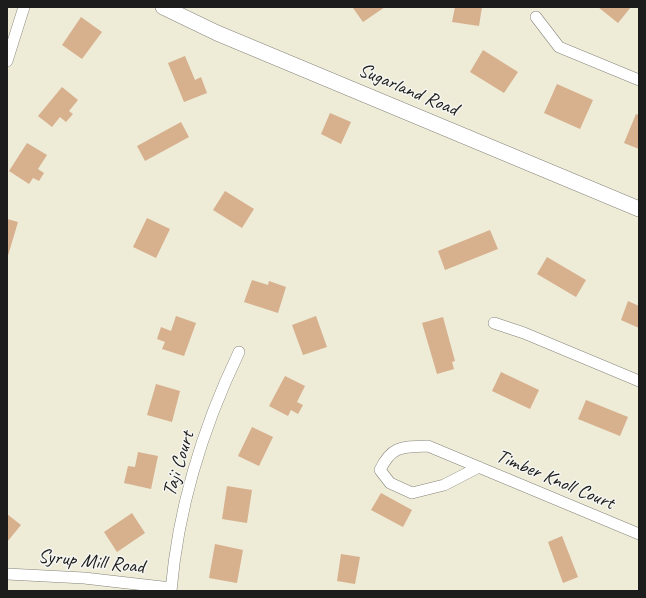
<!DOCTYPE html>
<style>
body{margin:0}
#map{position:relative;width:646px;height:598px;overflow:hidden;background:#eeebd7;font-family:Caveat,sans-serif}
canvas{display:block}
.frame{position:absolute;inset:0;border:8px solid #1c1c1c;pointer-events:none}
</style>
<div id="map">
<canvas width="646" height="598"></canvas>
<div class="frame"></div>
</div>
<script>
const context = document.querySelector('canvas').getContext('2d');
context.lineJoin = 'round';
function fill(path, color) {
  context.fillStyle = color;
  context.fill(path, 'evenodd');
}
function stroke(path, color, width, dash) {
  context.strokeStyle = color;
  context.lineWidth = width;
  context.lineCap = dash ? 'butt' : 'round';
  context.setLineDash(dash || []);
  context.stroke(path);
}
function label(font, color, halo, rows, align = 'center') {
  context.font = font + ' Caveat,sans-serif';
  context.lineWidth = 3;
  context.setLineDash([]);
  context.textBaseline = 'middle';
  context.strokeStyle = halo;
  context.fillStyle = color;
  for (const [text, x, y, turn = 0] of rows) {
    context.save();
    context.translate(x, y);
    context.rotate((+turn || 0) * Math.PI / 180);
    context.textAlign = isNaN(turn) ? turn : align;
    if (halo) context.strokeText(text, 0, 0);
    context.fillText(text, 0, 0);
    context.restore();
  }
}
const building = new Path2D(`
 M 355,7 L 385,7 L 363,22 L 353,8 Z
 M 455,7 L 482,7 L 479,26 L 452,22 Z
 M 598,7 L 631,7 L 618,23 Z
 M 81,17 L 102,32 L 82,59 L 62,45 Z
 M 483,50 L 518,72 L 504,93 L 470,72 Z
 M 185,56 L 195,80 L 201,77 L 207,93 L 184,102 L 168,63 Z
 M 557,84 L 593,100 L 580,129 L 544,113 Z
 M 62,87 L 78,100 L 69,111 L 73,114 L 66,122 L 60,117 L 52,127 L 38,116 Z
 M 330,113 L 351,122 L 341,144 L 321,134 Z
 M 636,114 L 639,115 L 639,149 L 624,143 Z
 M 181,122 L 189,137 L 145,161 L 137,146 Z
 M 27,143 L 47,155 L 38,169 L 44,173 L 39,181 L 33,178 L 29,184 L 9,171 Z
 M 225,191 L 254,209 L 242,228 L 213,210 Z
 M 147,218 L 170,229 L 156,258 L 133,247 Z
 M 7,219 L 18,222 L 7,259 Z
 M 490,230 L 498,249 L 445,270 L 438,251 Z
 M 547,257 L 586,280 L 576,297 L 537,274 Z
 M 252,280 L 268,285 L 269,281 L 286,287 L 278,313 L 244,302 Z
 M 628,301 L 639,306 L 639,328 L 621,320 Z
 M 176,316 L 196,323 L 184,356 L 162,349 L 165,342 L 157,339 L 161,327 L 171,331 Z
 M 316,316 L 327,347 L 303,355 L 292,325 Z
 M 443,317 L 455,361 L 452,362 L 454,369 L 437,374 L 422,323 Z
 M 501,372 L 539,390 L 530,409 L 492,391 Z
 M 285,376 L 305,386 L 297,402 L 303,405 L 298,414 L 291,410 L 288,416 L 269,406 Z
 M 156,384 L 180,391 L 172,422 L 147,415 Z
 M 586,400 L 628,417 L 620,436 L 578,419 Z
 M 252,427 L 273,437 L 259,466 L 238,456 Z
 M 138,452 L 158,456 L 151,489 L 124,483 L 128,466 L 135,467 Z
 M 227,486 L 252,490 L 247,523 L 222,519 Z
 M 381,493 L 412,510 L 403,527 L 371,510 Z
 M 132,513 L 145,533 L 117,552 L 104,532 Z
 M 7,514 L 21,525 L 7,542 Z
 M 562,536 L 578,577 L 563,583 L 548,542 Z
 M 215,544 L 243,550 L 237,583 L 209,578 Z
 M 341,554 L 360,557 L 355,584 L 337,581 Z`);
const street = new Path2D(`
 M 536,17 L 559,47 L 639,80
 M 7,61 L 24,7
 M 494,323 L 524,333 L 639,381
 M 479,467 L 444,485 L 412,493 L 390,483 L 380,470 C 392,445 403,447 428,446 L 639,534
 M 7,574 L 84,578 L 171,588
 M 171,591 C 178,509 203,427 239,352`);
const secondary = new Path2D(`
 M 163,7 L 217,33 L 639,209`);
const streetNames = [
 ["Sugarland Road",408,90,23],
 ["Taji Court",179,464,-73],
 ["Timber Knoll Court",555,480,23],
 ["Syrup Mill Road",91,562,6]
];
fill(building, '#d7b08d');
stroke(street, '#85847a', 12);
stroke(secondary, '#85847a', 16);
stroke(street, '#fff', 11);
stroke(secondary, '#fff', 15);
label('20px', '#1c1c1c', '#f6f6f2', streetNames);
</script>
